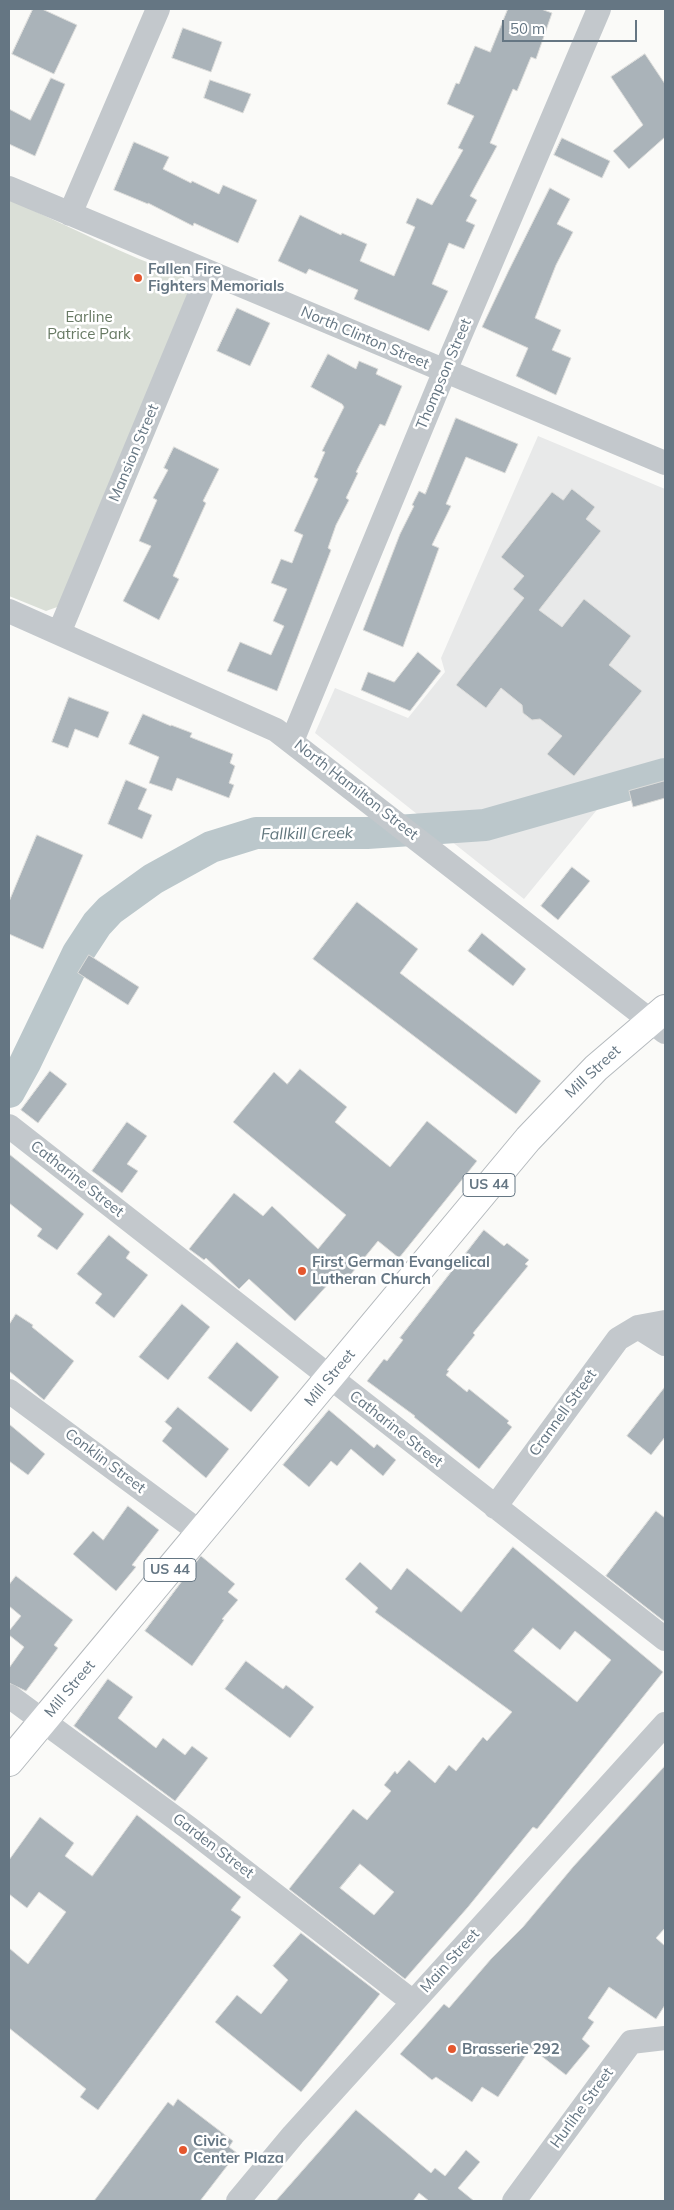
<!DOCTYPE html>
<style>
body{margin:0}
#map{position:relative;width:674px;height:2210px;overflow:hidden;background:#fafaf8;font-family:Mulish,sans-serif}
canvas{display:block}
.frame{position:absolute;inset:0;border:10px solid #657683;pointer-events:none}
.scale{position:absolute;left:502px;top:20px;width:135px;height:22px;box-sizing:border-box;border:2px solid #657683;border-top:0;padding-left:6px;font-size:15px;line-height:18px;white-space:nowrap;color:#657683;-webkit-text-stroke:4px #fff;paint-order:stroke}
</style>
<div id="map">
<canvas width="674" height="2210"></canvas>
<div class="frame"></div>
<div class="scale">50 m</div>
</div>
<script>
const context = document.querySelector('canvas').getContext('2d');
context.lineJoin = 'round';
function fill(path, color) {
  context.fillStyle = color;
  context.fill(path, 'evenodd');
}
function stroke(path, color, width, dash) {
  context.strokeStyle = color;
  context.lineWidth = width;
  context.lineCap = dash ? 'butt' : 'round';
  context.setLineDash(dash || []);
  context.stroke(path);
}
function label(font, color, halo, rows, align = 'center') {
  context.font = font + ' Mulish,sans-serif';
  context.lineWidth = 5;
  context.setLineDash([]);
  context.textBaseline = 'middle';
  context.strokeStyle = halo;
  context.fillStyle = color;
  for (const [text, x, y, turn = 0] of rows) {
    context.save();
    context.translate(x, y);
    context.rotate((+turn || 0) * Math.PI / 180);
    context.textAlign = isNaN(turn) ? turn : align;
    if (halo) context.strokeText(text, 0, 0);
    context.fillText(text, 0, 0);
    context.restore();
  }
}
const built = new Path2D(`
 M 538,436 L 665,489 L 665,767 L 610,784 L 605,800 L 524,899 L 315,733 L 335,688 L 408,718 L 445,672 L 441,658 Z`);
const green = new Path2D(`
 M 9,200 C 67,224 123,256 183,275 L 189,294 L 60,606 L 46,611 L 9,596 Z`);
const river = new Path2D(`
 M 9,1092 L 25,1063 L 78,953 L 97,924 L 110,910 L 153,879 L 211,847 L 256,833 L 367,833 L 485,825 L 665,774`);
const building = new Path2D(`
 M 33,9 L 42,9 L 77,25 L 54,74 L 12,54 Z
 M 508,9 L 541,9 L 552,13 L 536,59 L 531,57 L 517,91 L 513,89 L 490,143 L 497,146 L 470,196 L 477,200 L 466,221 L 475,225 L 464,249 L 449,243 L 432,284 L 448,291 L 429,331 L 354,299 L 358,290 L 309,269 L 306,274 L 278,261 L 300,215 L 341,235 L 342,233 L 367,244 L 360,261 L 394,276 L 415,227 L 406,223 L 417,198 L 432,205 L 463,150 L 458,148 L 474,116 L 447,104 L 456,83 L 459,84 L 475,46 L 490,52 Z
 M 183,28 L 222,42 L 211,72 L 172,58 Z
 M 645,54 L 665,84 L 665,137 L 629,169 L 613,151 L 643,125 L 611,77 Z
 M 51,78 L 65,84 L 35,156 L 9,144 L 9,109 L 30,120 Z
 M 210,80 L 251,94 L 243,113 L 204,98 Z
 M 562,138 L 610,161 L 602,178 L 554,155 Z
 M 134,142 L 169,157 L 163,169 L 191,183 L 192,181 L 219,194 L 223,185 L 257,200 L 238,243 L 194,223 L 193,226 L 148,203 L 148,204 L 114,190 Z
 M 550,188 L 570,199 L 557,224 L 573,232 L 556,265 L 535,318 L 561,330 L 552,350 L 571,358 L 556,395 L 516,376 L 528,348 L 482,327 L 508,272 Z
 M 237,308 L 270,323 L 250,366 L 217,351 Z
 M 328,354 L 356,369 L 359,361 L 378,369 L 376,374 L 402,386 L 385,426 L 380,424 L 356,472 L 358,473 L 346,498 L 349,500 L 336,525 L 328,548 L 331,550 L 277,691 L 227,671 L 240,642 L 271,655 L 284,626 L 273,621 L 287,589 L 271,583 L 281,559 L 292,563 L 303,535 L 294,531 L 318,479 L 314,477 L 325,452 L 322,451 L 344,407 L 342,404 L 311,387 Z
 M 456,418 L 518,444 L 505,473 L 466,457 L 446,504 L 451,506 L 432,545 L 439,548 L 403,647 L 363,630 L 400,534 L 414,506 L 412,505 L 419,491 L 425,494 Z
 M 174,447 L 219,469 L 203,501 L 206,503 L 173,576 L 179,579 L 159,620 L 123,601 L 151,546 L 139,541 L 157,500 L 153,498 L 168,470 L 164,468 Z
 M 572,489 L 595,507 L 586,519 L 601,531 L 539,610 L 562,627 L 584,599 L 631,636 L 609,665 L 642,691 L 574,776 L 547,754 L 562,736 L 540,719 L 532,720 L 523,713 L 522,705 L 501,688 L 486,708 L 456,685 L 524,598 L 513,589 L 524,576 L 501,557 L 552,492 L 563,500 Z
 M 418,652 L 441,671 L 410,711 L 361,690 L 368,672 L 394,682 Z
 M 69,697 L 109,712 L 98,738 L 75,729 L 68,748 L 52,742 Z
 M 143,714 L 171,726 L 171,725 L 192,733 L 190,737 L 233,754 L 230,763 L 235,766 L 229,783 L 234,785 L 229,798 L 177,778 L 172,791 L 149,783 L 159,757 L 129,744 Z
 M 126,780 L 147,789 L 138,809 L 152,815 L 142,839 L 108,824 Z
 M 665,781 L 665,798 L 633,807 L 629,791 Z
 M 37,835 L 83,855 L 43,949 L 9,934 L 9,902 Z
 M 572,867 L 590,881 L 558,920 L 541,906 Z
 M 357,902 L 418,949 L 400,973 L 541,1081 L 516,1114 L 313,959 Z
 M 482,933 L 526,969 L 513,986 L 468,951 Z
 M 89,955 L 139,987 L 128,1005 L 78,973 Z
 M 300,1069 L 347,1107 L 335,1122 L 390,1167 L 427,1121 L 477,1161 L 399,1258 L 378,1241 L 347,1279 L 339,1272 L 295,1321 L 249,1279 L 239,1289 L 206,1258 L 204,1260 L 189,1249 L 234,1193 L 263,1216 L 272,1206 L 318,1249 L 346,1215 L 233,1122 L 274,1072 L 287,1084 Z
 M 50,1071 L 67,1084 L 38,1123 L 21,1110 Z
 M 127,1122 L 147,1136 L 127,1164 L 138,1171 L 122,1193 L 92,1171 Z
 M 9,1154 L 84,1214 L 57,1250 L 37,1236 L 42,1229 L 9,1203 Z
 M 484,1230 L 504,1246 L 507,1243 L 529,1260 L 525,1264 L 528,1266 L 473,1333 L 475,1335 L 447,1370 L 449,1371 L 446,1375 L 467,1392 L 469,1389 L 509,1421 L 507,1423 L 512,1427 L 479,1469 L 414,1417 L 415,1416 L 367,1381 L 384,1359 L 387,1361 L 403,1340 L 400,1338 Z
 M 109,1235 L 130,1252 L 126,1258 L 148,1275 L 114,1318 L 95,1303 L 102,1294 L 77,1274 Z
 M 182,1304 L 210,1327 L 168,1380 L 139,1357 Z
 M 16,1314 L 33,1325 L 32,1327 L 74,1361 L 44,1400 L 9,1371 L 9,1325 Z
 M 237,1342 L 279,1377 L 251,1412 L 208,1378 Z
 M 665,1387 L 665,1437 L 651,1455 L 627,1436 Z
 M 178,1407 L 229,1449 L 206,1478 L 162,1441 L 172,1428 L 165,1422 Z
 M 329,1410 L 374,1448 L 377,1444 L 396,1460 L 383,1476 L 351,1449 L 337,1466 L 331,1461 L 309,1487 L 283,1465 Z
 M 9,1424 L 45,1454 L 28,1475 L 9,1461 Z
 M 128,1506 L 159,1530 L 132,1565 L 136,1567 L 116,1591 L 73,1554 L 93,1531 L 103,1540 Z
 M 656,1511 L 665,1518 L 665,1622 L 606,1576 Z
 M 513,1547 L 663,1672 L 537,1829 L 533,1827 L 468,1907 L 405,1979 L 289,1889 L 353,1809 L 367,1820 L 391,1791 L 384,1785 L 395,1771 L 397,1774 L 409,1760 L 435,1783 L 449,1765 L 456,1771 L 483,1737 L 487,1741 L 512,1712 L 375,1612 L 378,1608 L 345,1579 L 360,1562 L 391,1590 L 407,1568 L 461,1612 ZM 533,1628 L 560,1650 L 575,1631 L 611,1660 L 577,1702 L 514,1651 ZM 360,1864 L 394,1892 L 374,1915 L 340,1888 Z
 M 201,1556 L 235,1584 L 228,1592 L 238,1600 L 222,1619 L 224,1620 L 192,1666 L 145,1631 Z
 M 16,1576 L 73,1620 L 54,1645 L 58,1648 L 26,1691 L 9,1683 L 9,1668 L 24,1647 L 9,1635 L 9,1631 L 21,1616 L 9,1606 L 9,1585 Z
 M 246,1661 L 283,1689 L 286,1685 L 314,1707 L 290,1738 L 225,1689 Z
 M 108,1679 L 133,1697 L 118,1718 L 156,1748 L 163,1738 L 185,1755 L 192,1746 L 208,1758 L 175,1801 L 74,1726 Z
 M 665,1766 L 665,1928 L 656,1938 L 665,1946 L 665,2005 L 656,2019 L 609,1987 L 588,2018 L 594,2022 L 582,2039 L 590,2046 L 566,2075 L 531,2048 L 498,2097 L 482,2087 L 472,2102 L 436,2077 L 432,2080 L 400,2054 L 444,2004 L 449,2008 L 491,1959 L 523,1927 L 573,1867 Z
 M 137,1815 L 241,1897 L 231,1910 L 241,1917 L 98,2110 L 80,2097 L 86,2089 L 9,2028 L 9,1948 L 28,1964 L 66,1912 L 39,1892 L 27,1908 L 9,1894 L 9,1860 L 40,1817 L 74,1843 L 65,1856 L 92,1876 Z
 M 301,1933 L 380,1994 L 301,2092 L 215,2022 L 237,1995 L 261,2014 L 288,1980 L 273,1966 Z
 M 178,2099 L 233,2141 L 229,2147 L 237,2153 L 200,2201 L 94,2201 L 168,2102 L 173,2106 Z
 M 356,2110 L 431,2173 L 435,2168 L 445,2176 L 466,2150 L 480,2162 L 458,2188 L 474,2201 L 429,2201 L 419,2193 L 413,2201 L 276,2201 Z`);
const minor = new Path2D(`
 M 9,188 L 665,463
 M 70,214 L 158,9
 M 9,611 L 276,730 L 665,1032
 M 59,633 L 209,272
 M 292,741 L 439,385 L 599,9
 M 9,1126 L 665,1639
 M 638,1327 L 665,1344
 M 9,1391 L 201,1533
 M 495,1507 L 618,1339 L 638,1327 L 665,1322
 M 9,1696 L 190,1829 L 413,2002
 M 238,2201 L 293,2135 L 665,1724
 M 514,2201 L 631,2042 L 665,2038`);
const highway = new Path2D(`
 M 9,1762 L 528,1139 L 596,1068 L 665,1009`);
const markers = [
 [138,278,5,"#e4572e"],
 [302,1271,5,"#e4572e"],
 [452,2049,5,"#e4572e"],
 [183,2150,5,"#e4572e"]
];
const shields = [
 [489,1185,52],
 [170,1570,52]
];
const shieldNames = [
 ["US 44",489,1185],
 ["US 44",170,1570]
];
const poiNames = [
 ["Fallen Fire",148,269],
 ["Fighters Memorials",148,286],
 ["First German Evangelical",312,1262],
 ["Lutheran Church",312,1279],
 ["Brasserie 292",462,2049],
 ["Civic",193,2141],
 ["Center Plaza",193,2158]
];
const parkNames = [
 ["Earline",89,317],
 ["Patrice Park",89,334]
];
const streetNames = [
 ["North Clinton Street",365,338,23],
 ["Thompson Street",444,374,-67],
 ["Mansion Street",134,453,-67],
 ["North Hamilton Street",356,790,38],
 ["Mill Street",593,1072,-43],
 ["Catharine Street",77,1179,38],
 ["Mill Street",330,1378,-50],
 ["Crannell Street",563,1413,-54],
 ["Catharine Street",396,1429,38],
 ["Conklin Street",105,1461,37],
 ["Mill Street",70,1689,-50],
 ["Garden Street",213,1846,37],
 ["Main Street",450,1961,-48],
 ["Hurlihe Street",582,2108,-54]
];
const waterNames = [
 ["Fallkill Creek",307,834,-1]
];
fill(built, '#e8e9e9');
fill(green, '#dadfd7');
stroke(river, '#bbc7cb', 32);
fill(building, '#aab3b9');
stroke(building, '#dcdcda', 1);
stroke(highway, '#b4b9bd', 30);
stroke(minor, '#c3c8cc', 24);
stroke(highway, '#fff', 28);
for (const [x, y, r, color] of markers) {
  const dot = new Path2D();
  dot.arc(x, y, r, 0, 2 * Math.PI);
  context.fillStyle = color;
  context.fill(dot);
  stroke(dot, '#fff', 2);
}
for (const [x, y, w] of shields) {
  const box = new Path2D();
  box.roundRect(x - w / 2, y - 11.5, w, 23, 4);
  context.fillStyle = '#fff';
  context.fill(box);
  stroke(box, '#657683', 1);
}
label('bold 14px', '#657683', null, shieldNames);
label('bold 15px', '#657683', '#fff', poiNames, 'left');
label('15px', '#687a64', '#fff', parkNames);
label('15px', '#657683', '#fff', streetNames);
label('italic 16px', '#60757c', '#fff', waterNames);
</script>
